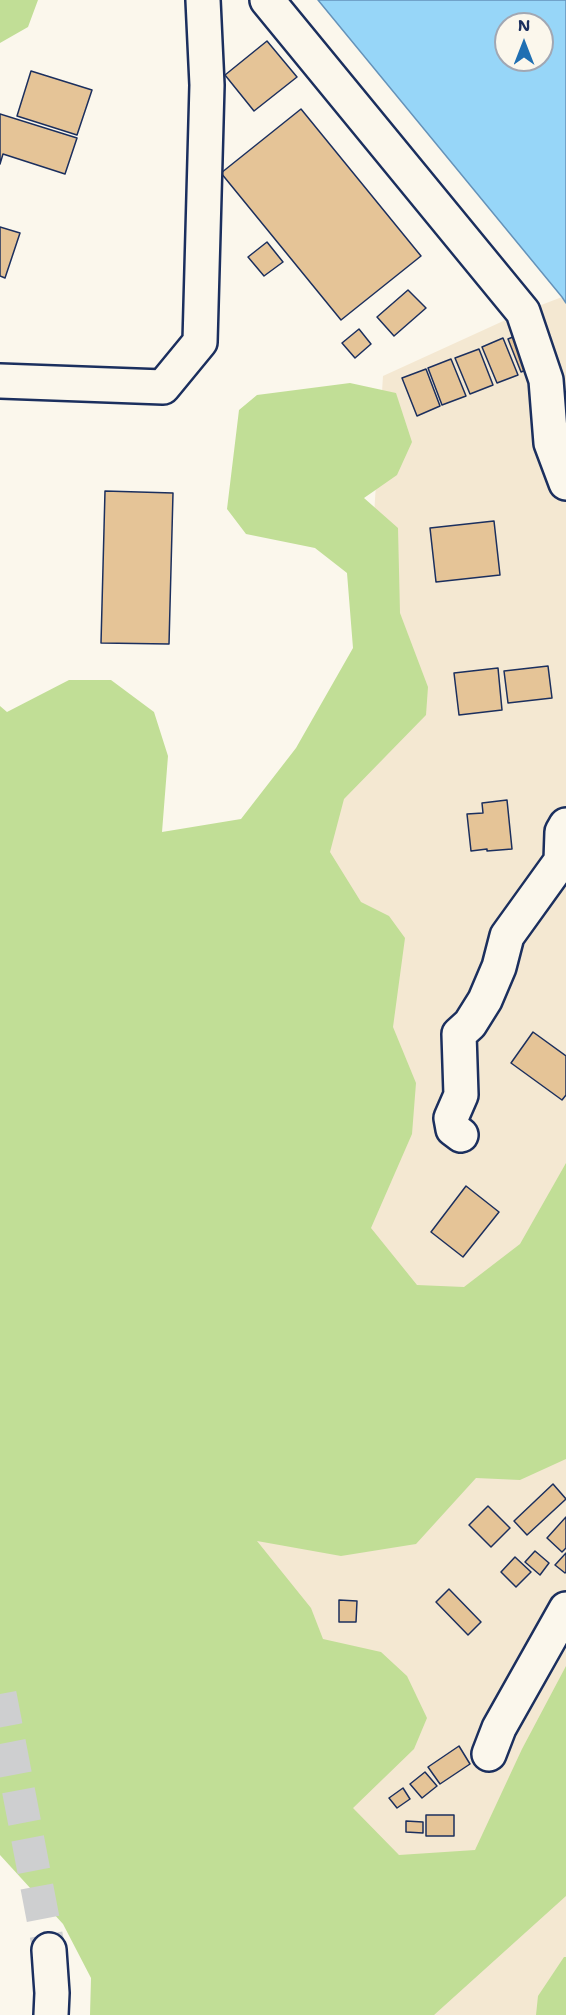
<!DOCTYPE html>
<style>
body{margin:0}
#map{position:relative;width:566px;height:2015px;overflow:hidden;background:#fbf7ec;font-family:"Shantell Sans",sans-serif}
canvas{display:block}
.north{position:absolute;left:494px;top:12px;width:60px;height:60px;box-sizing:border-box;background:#fbf7ec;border:2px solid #a1a7b3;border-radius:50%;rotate:0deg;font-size:16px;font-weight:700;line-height:24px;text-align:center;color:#1b2f5e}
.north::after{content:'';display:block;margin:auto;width:21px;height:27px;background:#1f6fb2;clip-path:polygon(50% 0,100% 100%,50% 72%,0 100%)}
</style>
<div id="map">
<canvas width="566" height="2015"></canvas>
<div class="north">N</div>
</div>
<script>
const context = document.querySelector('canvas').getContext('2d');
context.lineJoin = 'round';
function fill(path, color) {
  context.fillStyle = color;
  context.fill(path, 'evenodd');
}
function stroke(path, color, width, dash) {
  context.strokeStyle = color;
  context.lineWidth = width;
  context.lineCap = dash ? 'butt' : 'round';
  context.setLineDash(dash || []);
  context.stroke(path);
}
const built = new Path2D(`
 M 562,297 L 566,303 L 566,2015 L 111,2015 L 0,1155 L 363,684 L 383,376 L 523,312 Z`);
const green = new Path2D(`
 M 0,0 L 38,0 L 28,27 L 0,43 Z
 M 350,383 L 396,393 L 412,442 L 397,475 L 364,498 L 398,528 L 400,613 L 428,687 L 426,715 L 344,799 L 330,852 L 361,902 L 389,916 L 405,938 L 393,1027 L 416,1083 L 412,1134 L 371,1228 L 417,1285 L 464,1287 L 520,1244 L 566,1163 L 566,1459 L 520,1480 L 476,1478 L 416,1544 L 341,1556 L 257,1541 L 311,1608 L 323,1639 L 381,1652 L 407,1676 L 427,1718 L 414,1749 L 353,1808 L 399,1855 L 475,1850 L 522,1749 L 566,1666 L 566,1896 L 434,2015 L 90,2015 L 91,1978 L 63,1924 L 0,1855 L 0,706 L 7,712 L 69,680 L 111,680 L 154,712 L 168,756 L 162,832 L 241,819 L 296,748 L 353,648 L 347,573 L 315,548 L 246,534 L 227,509 L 239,410 L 257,395 Z
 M 564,1957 L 566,1957 L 566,2015 L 536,2015 L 538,1996 Z`);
const water = new Path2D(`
 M 318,0 L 566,0 L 566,303 L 562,297 ZM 506,24 L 542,24 L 542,60 L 506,60 Z`);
const building = new Path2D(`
 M 267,41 L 297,77 L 254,111 L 225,75 Z
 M 31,71 L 92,90 L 77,135 L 17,116 Z
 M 301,109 L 421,256 L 341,320 L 221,173 Z
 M 0,114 L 77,138 L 65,174 L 3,154 L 0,164 Z
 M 0,227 L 20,233 L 5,278 L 0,276 Z
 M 267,242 L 283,262 L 264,276 L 248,257 Z
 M 408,290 L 426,308 L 394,336 L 377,317 Z
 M 359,329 L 371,344 L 355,358 L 342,343 Z
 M 520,334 L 533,367 L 521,372 L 508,339 Z
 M 503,338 L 518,375 L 497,383 L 482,347 Z
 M 479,349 L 493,385 L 470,394 L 455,358 Z
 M 451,359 L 466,396 L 442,405 L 428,368 Z
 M 426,369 L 440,406 L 417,416 L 402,378 Z
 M 105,491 L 173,493 L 169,644 L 101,643 Z
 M 494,521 L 500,575 L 436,582 L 430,528 Z
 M 548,666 L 552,698 L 508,703 L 504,671 Z
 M 498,668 L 502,710 L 459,715 L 454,673 Z
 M 507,800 L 512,849 L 487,851 L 487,849 L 471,851 L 467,814 L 483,813 L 482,803 Z
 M 533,1032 L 566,1056 L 566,1095 L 562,1100 L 511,1063 Z
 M 466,1186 L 499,1212 L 463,1257 L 431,1232 Z
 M 553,1484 L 566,1499 L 527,1535 L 514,1521 Z
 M 488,1506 L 510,1528 L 491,1547 L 469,1525 Z
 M 566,1517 L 566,1548 L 562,1552 L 547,1538 Z
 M 535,1551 L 549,1563 L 540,1575 L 525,1562 Z
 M 566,1553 L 566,1572 L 565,1573 L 555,1565 Z
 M 515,1557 L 531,1572 L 516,1587 L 501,1572 Z
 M 449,1589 L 481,1622 L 468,1635 L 436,1602 Z
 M 339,1600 L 357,1601 L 356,1622 L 339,1622 Z
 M 459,1746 L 470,1764 L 440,1784 L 428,1767 Z
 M 425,1772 L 437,1786 L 422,1798 L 410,1784 Z
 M 403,1788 L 410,1799 L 397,1808 L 389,1798 Z
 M 426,1815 L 454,1815 L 454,1836 L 426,1836 Z
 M 406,1821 L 423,1822 L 423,1833 L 406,1832 Z`);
const highwayTunnel = new Path2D(`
 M 0,1694 L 49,1950`);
const minor = new Path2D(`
 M 267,0 L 523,312 L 546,380 L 551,443 L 566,483
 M 0,381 L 163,387 L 200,342 L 207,85 L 203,0
 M 461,1135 L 453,1129 L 451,1118 L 461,1095 L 459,1034 L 470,1024 L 485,1000 L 499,967 L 507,936 L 561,861 L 562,832 L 566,825
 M 489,1754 L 499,1728 L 566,1609`);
const highway = new Path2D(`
 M 49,1950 L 52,1993 L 51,2015`);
fill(built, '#f4e8d2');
fill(green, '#c1de96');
fill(water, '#97d6f8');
stroke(water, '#6593ba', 1.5);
fill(building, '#e5c497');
stroke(building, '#1b2f5e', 1.5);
stroke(highwayTunnel, '#cecfd0', 33, [33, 16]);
stroke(minor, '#1b2f5e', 38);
stroke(highway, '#1b2f5e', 38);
stroke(minor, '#fbf7ec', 33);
stroke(highway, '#fbf7ec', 33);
</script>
